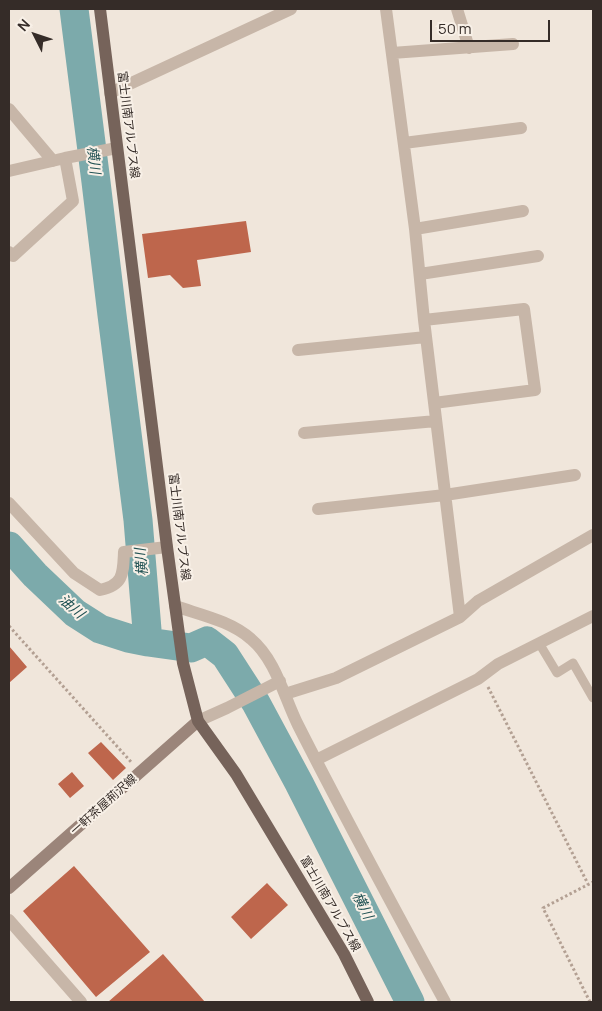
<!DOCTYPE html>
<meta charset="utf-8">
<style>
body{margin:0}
#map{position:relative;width:602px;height:1011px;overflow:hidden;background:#f0e6db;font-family:Manrope,sans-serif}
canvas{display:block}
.frame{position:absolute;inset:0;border:10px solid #352c28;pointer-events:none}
.north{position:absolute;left:10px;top:10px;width:50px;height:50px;-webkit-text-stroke:4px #f8f0e7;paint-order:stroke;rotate:311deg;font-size:14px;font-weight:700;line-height:20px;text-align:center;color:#352c28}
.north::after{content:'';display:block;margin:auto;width:18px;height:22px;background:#352c28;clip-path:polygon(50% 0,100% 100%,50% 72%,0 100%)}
.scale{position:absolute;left:430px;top:20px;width:120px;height:22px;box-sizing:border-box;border:2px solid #352c28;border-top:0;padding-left:6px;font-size:15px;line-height:18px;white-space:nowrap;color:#352c28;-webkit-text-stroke:4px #f8f0e7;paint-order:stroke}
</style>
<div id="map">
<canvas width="602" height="1011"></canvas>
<div class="frame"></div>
<div class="north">N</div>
<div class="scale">50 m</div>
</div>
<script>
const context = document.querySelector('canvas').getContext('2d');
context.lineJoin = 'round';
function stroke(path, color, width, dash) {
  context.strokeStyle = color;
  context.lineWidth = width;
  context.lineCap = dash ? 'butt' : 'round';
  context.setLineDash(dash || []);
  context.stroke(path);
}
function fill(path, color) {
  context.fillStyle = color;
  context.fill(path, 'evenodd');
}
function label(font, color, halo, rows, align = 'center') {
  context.font = font + ' Manrope,"Noto Sans JP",sans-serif';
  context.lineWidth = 4;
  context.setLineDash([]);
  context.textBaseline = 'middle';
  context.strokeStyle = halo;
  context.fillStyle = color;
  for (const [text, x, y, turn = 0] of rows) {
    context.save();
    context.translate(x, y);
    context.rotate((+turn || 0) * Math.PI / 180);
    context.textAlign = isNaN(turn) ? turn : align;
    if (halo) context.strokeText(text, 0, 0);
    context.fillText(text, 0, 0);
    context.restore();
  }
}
const river = new Path2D(`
 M 74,9 L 96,182 L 112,315 L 138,520 L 148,642
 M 9,546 L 35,575 L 75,613 L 100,629 L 128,638 L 148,642 L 191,648 L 207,641 L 225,655 L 256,703 L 299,783 L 410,1002`);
const building = new Path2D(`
 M 246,221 L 251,252 L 197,260 L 201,286 L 183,288 L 170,275 L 148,278 L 142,234 Z
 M 9,646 L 27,667 L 9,683 Z
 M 101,742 L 126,768 L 113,780 L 88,753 Z
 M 72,772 L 84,786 L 70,798 L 58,784 Z
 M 74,866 L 150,952 L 96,997 L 23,911 Z
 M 267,883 L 288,905 L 251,939 L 231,917 Z
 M 163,954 L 205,1002 L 108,1002 Z`);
const path = new Path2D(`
 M 9,626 L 132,763
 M 488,687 L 588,884
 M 590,1002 L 543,908 L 593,882`);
const service = new Path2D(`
 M 539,643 L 557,673 L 573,663 L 593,698`);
const minor = new Path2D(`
 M 386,9 L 415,229 L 424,320 L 460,617
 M 457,9 L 469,48
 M 392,53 L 513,44
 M 110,93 L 291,9
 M 9,109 L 53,161
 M 404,143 L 521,128
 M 9,171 L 65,158 L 117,148
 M 415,229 L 523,211
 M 9,252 L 13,256 L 73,201 L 65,158
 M 420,274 L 538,256
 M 424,320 L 524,309 L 535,390 L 434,403
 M 298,350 L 426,337
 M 304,433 L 436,421
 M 9,503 L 74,573 L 100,590 C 124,585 123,573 124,552 L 167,547
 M 318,509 L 445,495 L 575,475
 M 175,606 C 201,615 231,621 251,639 C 276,660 284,697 298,725 C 345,818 395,910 445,1002
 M 285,694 L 336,678 L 460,617 L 478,601 L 593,535
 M 198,721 L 227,708 L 280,681
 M 316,760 L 478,679 L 498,664 L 593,616
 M 9,920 L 81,1002`);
const secondary = new Path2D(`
 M 9,888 L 198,721`);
const primary = new Path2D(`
 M 100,9 L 167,547 L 183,663 L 198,721 L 236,774 L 344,954 L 368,1002`);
const streetNames = [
 ["富士川南アルプス線",128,125,83],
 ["富士川南アルプス線",179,527,83],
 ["一軒茶屋荊沢線",104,805,-42],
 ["富士川南アルプス線",330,904,60]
];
const waterNames = [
 ["横川",93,160,83],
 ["横川",142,562,-95],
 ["油川",71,607,41],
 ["横川",362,906,63]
];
stroke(river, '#7caaab', 29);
fill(building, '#be664c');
stroke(path, '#b3a093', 3, [2.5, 2.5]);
stroke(service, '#c7b6a8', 9);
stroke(minor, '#c7b6a8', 12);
stroke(secondary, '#9b857a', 12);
stroke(primary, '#76635a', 12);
label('12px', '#352c28', '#f8f0e7', streetNames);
label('italic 14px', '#205153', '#f8f0e7', waterNames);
</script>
